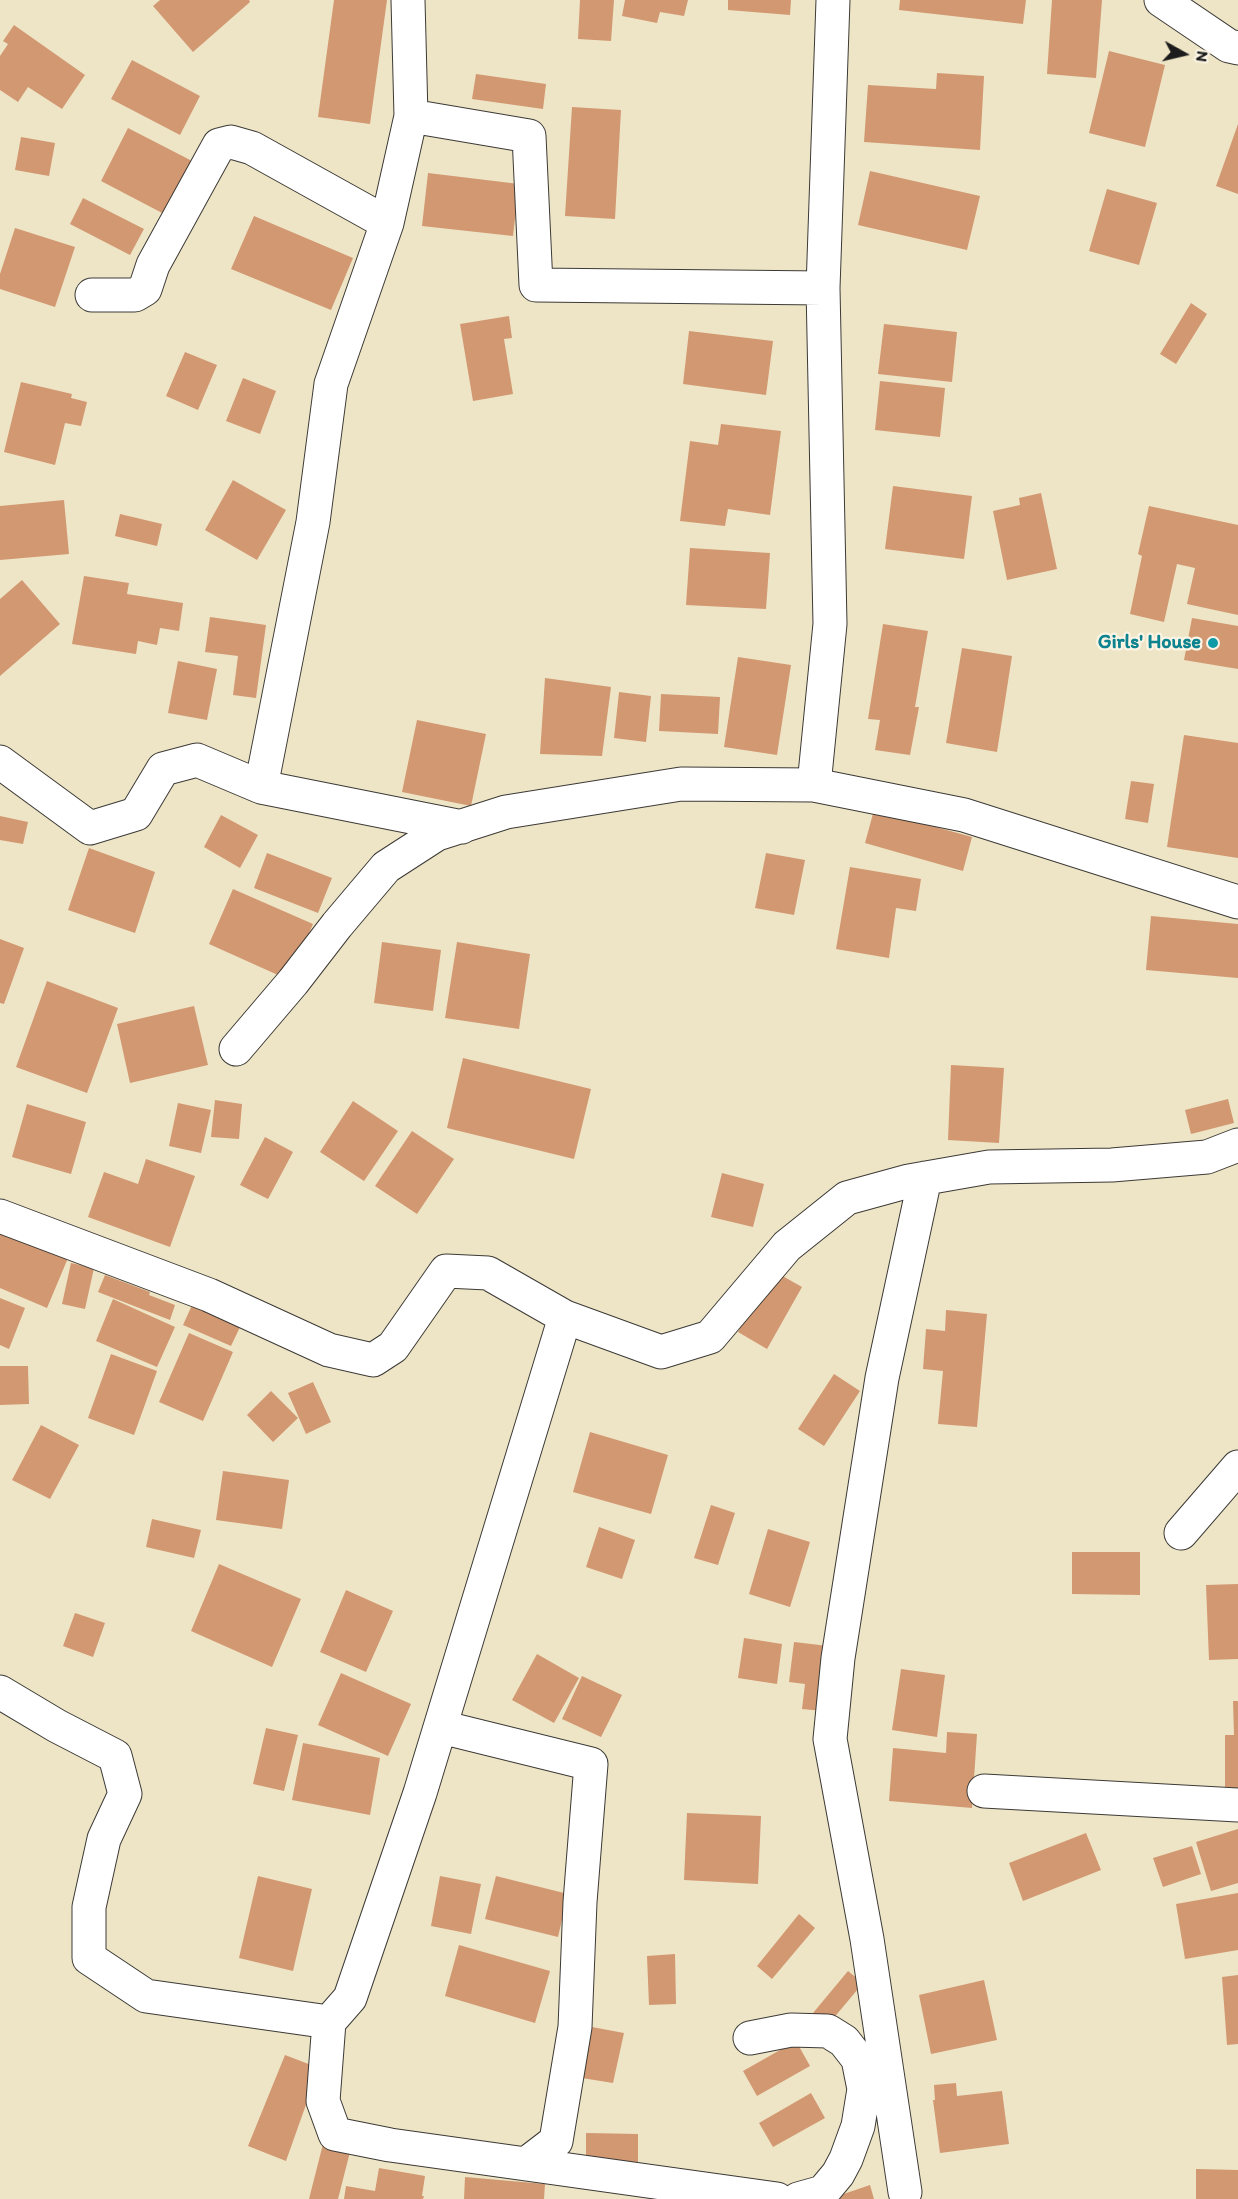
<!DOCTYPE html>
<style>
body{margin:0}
#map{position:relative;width:1238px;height:2199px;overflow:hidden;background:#eee5c6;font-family:Itim,sans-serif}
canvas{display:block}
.north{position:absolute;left:1154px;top:24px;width:60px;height:60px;-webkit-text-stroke:4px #fcf5e5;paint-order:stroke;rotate:98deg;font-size:16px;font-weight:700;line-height:24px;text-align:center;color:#1c1c1c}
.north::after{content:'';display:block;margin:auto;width:21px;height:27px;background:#1c1c1c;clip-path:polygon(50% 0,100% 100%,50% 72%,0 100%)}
</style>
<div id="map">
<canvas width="1238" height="2199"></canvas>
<div class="north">N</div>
</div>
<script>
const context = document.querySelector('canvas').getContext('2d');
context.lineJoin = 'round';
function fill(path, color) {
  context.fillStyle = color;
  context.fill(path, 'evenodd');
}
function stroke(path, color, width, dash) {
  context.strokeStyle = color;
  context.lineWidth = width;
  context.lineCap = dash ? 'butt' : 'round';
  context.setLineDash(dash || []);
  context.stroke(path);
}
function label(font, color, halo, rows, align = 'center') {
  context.font = font + ' Itim,sans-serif';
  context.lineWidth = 4.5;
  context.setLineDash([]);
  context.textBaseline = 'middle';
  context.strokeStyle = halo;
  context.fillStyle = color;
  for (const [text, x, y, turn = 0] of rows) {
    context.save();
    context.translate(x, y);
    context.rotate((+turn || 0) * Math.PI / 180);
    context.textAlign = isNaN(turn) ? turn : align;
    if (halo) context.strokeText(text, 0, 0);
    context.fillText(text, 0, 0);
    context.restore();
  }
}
const building = new Path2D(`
 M 160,0 L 249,0 L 250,2 L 193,52 L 153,6 Z
 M 334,0 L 387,0 L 370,124 L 318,117 Z
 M 580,0 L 614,0 L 611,41 L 578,39 Z
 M 625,0 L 688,0 L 684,16 L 660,12 L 657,23 L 622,16 Z
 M 728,0 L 791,0 L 790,15 L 728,10 Z
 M 900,0 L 1026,0 L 1023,24 L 899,10 Z
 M 1052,0 L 1102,0 L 1096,78 L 1047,74 Z
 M 14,25 L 85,75 L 62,109 L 28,87 L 18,102 L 0,90 L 0,56 L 8,44 L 3,41 Z
 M 1109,51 L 1165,65 L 1145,147 L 1089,133 Z
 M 132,60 L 200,96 L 180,135 L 111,99 Z
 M 937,73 L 984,76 L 980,150 L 864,142 L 868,85 L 936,89 Z
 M 476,74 L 546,84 L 543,109 L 472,99 Z
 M 572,107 L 621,110 L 615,219 L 565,216 Z
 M 1238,124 L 1238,194 L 1216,186 Z
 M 128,128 L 194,162 L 166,215 L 101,181 Z
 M 21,137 L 55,143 L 49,176 L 15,170 Z
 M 870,171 L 980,196 L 967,250 L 858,225 Z
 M 428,173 L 519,184 L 513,236 L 422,226 Z
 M 1107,189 L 1157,203 L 1139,265 L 1089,251 Z
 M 83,198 L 144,229 L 130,255 L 70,224 Z
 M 254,216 L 353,258 L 331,310 L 231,269 Z
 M 15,228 L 75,247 L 55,307 L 0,289 L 0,274 Z
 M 1191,303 L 1207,314 L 1176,364 L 1160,354 Z
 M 509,316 L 512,338 L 504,339 L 513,394 L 473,401 L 460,324 Z
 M 884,324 L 957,332 L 952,382 L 878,374 Z
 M 689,331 L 773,341 L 766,395 L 683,384 Z
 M 185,352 L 217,365 L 198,410 L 166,396 Z
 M 243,378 L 276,391 L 260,434 L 226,421 Z
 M 880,381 L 945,388 L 940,437 L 875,430 Z
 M 21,382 L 72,394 L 71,398 L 87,402 L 81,426 L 65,423 L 55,465 L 4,452 Z
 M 721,424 L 781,431 L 770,515 L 728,509 L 725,526 L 680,521 L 690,441 L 718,445 Z
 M 233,480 L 286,510 L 257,560 L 205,530 Z
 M 893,486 L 972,496 L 964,559 L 885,549 Z
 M 1041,493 L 1057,569 L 1007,580 L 993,511 L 1020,505 L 1019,498 Z
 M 64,500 L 69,554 L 0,560 L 0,506 Z
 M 1149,506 L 1238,525 L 1238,615 L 1187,604 L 1195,568 L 1177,564 L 1164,622 L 1130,614 L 1142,556 L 1138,554 Z
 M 120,514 L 162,524 L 157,546 L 115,536 Z
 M 690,548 L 770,553 L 766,609 L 686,605 Z
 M 84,576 L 129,583 L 127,594 L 183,603 L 179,631 L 160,628 L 157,645 L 138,641 L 136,654 L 72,644 Z
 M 22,580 L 60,624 L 0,676 L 0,599 Z
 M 210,617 L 266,625 L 256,698 L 233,695 L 238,656 L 205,652 Z
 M 1192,618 L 1238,626 L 1238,669 L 1184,660 Z
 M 883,624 L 928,631 L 915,707 L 919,707 L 910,755 L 875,750 L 880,720 L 868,719 Z
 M 962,648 L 1012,656 L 997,752 L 946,743 Z
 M 738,657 L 791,665 L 777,755 L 724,747 Z
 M 178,661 L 217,669 L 207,720 L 168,713 Z
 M 545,678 L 611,687 L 602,756 L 540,754 Z
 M 619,692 L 651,696 L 646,742 L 614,738 Z
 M 661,694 L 720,697 L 718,734 L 659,731 Z
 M 417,720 L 486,734 L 471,806 L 402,792 Z
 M 1184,735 L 1238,743 L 1238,858 L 1167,847 Z
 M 1131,781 L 1154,784 L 1148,823 L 1125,819 Z
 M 874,810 L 972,837 L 963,871 L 865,843 Z
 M 221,815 L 258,835 L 240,868 L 204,847 Z
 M 0,816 L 28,822 L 23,844 L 0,840 Z
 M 89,848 L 155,872 L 135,933 L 68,910 Z
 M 267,853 L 332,878 L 318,913 L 254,888 Z
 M 766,853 L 805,860 L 794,915 L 755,908 Z
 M 850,867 L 921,879 L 916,911 L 896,908 L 889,958 L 836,949 Z
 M 233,889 L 313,924 L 289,980 L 209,944 Z
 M 1151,916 L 1238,924 L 1238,978 L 1146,970 Z
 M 0,939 L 24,948 L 4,1004 L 0,1003 Z
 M 382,942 L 441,950 L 433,1011 L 374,1003 Z
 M 457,942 L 530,954 L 519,1029 L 445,1018 Z
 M 47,981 L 118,1008 L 87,1093 L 16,1067 Z
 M 194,1006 L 208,1065 L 130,1083 L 117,1024 Z
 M 463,1058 L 591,1089 L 574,1159 L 447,1128 Z
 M 951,1065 L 1004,1068 L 999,1143 L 948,1140 Z
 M 1228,1099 L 1234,1123 L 1191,1134 L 1185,1110 Z
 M 215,1100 L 242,1104 L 239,1139 L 211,1137 Z
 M 353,1101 L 398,1131 L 364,1181 L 320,1152 Z
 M 178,1103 L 211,1110 L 201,1153 L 169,1146 Z
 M 27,1104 L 86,1122 L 71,1174 L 12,1157 Z
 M 412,1131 L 454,1159 L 417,1214 L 375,1186 Z
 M 265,1137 L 293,1152 L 268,1199 L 240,1185 Z
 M 146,1159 L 195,1176 L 170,1247 L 88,1217 L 104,1172 L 138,1184 Z
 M 722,1173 L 764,1184 L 753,1227 L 711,1217 Z
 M 0,1228 L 68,1258 L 47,1308 L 0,1288 Z
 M 71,1263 L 94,1268 L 85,1309 L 62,1304 Z
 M 772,1270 L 802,1287 L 767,1349 L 738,1332 Z
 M 105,1275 L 150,1292 L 149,1295 L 175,1305 L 170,1320 L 98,1292 Z
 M 0,1298 L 25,1308 L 9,1349 L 0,1345 Z
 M 113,1299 L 175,1327 L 157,1367 L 96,1341 Z
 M 193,1303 L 241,1325 L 231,1346 L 183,1325 Z
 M 946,1310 L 987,1314 L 977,1427 L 938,1424 L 943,1371 L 923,1369 L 926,1329 L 945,1331 Z
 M 189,1333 L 233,1352 L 203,1421 L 159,1402 Z
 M 111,1354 L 157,1371 L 134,1435 L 88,1418 Z
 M 0,1366 L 28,1366 L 29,1404 L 0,1405 Z
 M 834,1374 L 860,1391 L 824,1446 L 798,1429 Z
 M 313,1382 L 331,1422 L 306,1434 L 288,1393 Z
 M 271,1391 L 298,1418 L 273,1442 L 247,1415 Z
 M 41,1425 L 79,1445 L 50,1499 L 12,1480 Z
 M 590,1432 L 668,1455 L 651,1514 L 573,1492 Z
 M 223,1471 L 289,1480 L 282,1529 L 216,1520 Z
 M 711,1505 L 735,1513 L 718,1565 L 694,1558 Z
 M 152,1519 L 201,1530 L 194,1558 L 146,1547 Z
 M 599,1527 L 635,1540 L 622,1579 L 586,1567 Z
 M 768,1529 L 810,1542 L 790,1607 L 749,1594 Z
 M 1072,1552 L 1140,1552 L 1140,1595 L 1072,1594 Z
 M 219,1564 L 301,1599 L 272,1667 L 191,1631 Z
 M 1238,1584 L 1238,1659 L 1209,1660 L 1206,1585 Z
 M 346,1590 L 393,1611 L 366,1672 L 320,1652 Z
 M 75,1613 L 105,1623 L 93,1657 L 63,1646 Z
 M 744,1638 L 782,1644 L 777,1684 L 738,1678 Z
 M 794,1642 L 828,1646 L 823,1711 L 802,1709 L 805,1684 L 789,1682 Z
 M 537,1654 L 579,1678 L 554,1723 L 512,1700 Z
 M 901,1669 L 945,1675 L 937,1737 L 892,1730 Z
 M 341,1673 L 411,1704 L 388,1756 L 318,1725 Z
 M 582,1676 L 622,1695 L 601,1737 L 562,1719 Z
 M 1233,1701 L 1238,1701 L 1238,1796 L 1225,1796 L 1225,1735 L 1234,1735 Z
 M 266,1728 L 298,1735 L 284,1791 L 253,1784 Z
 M 947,1732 L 977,1734 L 972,1808 L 889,1801 L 893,1748 L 946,1753 Z
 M 303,1743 L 380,1758 L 370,1815 L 292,1800 Z
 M 687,1813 L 761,1816 L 758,1884 L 684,1880 Z
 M 1238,1829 L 1238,1883 L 1211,1891 L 1196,1842 Z
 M 1086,1833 L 1101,1870 L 1023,1901 L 1009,1863 Z
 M 1192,1846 L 1201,1874 L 1163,1887 L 1153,1858 Z
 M 258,1876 L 312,1889 L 293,1971 L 239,1958 Z
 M 440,1876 L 481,1884 L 471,1934 L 431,1926 Z
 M 496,1876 L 568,1894 L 558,1937 L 485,1919 Z
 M 1238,1893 L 1238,1950 L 1185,1959 L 1176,1904 Z
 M 799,1914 L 815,1928 L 772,1979 L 757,1966 Z
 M 459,1945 L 550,1971 L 535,2023 L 445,1996 Z
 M 675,1954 L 676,2004 L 649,2005 L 647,1956 Z
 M 848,1971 L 863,1983 L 827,2026 L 813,2013 Z
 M 1238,1975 L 1238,2044 L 1227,2045 L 1222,1977 Z
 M 984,1980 L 997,2040 L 931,2054 L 919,1995 Z
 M 592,2027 L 624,2033 L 613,2083 L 582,2078 Z
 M 796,2041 L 810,2066 L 757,2096 L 743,2071 Z
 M 285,2055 L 319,2068 L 286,2161 L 248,2146 Z
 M 956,2083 L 957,2096 L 1002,2091 L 1009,2144 L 940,2153 L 933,2100 L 935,2100 L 934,2085 Z
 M 811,2093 L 825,2118 L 773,2147 L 759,2123 Z
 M 586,2133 L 638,2134 L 638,2167 L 586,2167 Z
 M 323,2144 L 350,2152 L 338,2199 L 309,2199 Z
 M 379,2168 L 425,2176 L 422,2196 L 424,2196 L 423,2199 L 344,2199 L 346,2186 L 375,2191 Z
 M 1196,2169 L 1238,2170 L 1238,2199 L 1196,2199 Z
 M 465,2177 L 545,2184 L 544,2199 L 464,2199 Z
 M 870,2185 L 874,2199 L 829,2199 Z`);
const minor = new Path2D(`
 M 833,0 L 823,288 L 830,624 L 814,785 L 964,815 L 1238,902
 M 1161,0 L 1229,46 L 1238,48
 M 411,116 L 529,136 L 536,285 L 823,288
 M 92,295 L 135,295 L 145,289 L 153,265 L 219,145 L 231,142 L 252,148 L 387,223
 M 0,762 L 90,828 L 136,814 L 163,769 L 197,760 L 261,787 L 462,827
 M 261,787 L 313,522 L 331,384 L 387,223 L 411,116 L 408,0
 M 236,1049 L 293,982 L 337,925 L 386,867 L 437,834 L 506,812 L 681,784 L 814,785
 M 0,1216 L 209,1295 L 329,1350 L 373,1360 L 393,1347 L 446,1271 L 488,1273 L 565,1317 L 661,1352 L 710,1337 L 787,1246 L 847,1198 L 909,1181 L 989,1167 L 1112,1165 L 1207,1157 L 1238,1145
 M 1181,1533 L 1238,1467
 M 0,1692 L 57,1726 L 115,1756 L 125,1794 L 104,1839 L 89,1907 L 89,1958 L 146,1996 L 329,2022 L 350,1998 L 420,1793 L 565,1317
 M 984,1791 L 1238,1805
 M 329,2022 L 323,2101 L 335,2134 L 390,2145 L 526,2164 L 556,2141 L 575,2027 L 580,1902 L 591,1764 L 441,1727
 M 750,2038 L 791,2030 L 828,2031 L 844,2041 L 858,2059 L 864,2089 L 858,2126 L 846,2159 L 838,2174 L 823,2192 L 798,2199
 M 526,2164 L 777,2199
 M 905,2192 L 867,1939 L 830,1739 L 838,1658 L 882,1378 L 925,1178`);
const markers = [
 [1213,643,6,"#0f9aa8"]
];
const cultureNames = [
 ["Girls' House",1201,643]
];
fill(building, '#d29872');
stroke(minor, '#3c3a36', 35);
stroke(minor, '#fff', 33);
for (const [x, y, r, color] of markers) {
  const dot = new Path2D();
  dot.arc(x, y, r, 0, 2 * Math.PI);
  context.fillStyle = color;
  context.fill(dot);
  stroke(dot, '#fcf5e5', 2);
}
label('bold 20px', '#0d838f', '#fcf5e5', cultureNames, 'right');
</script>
